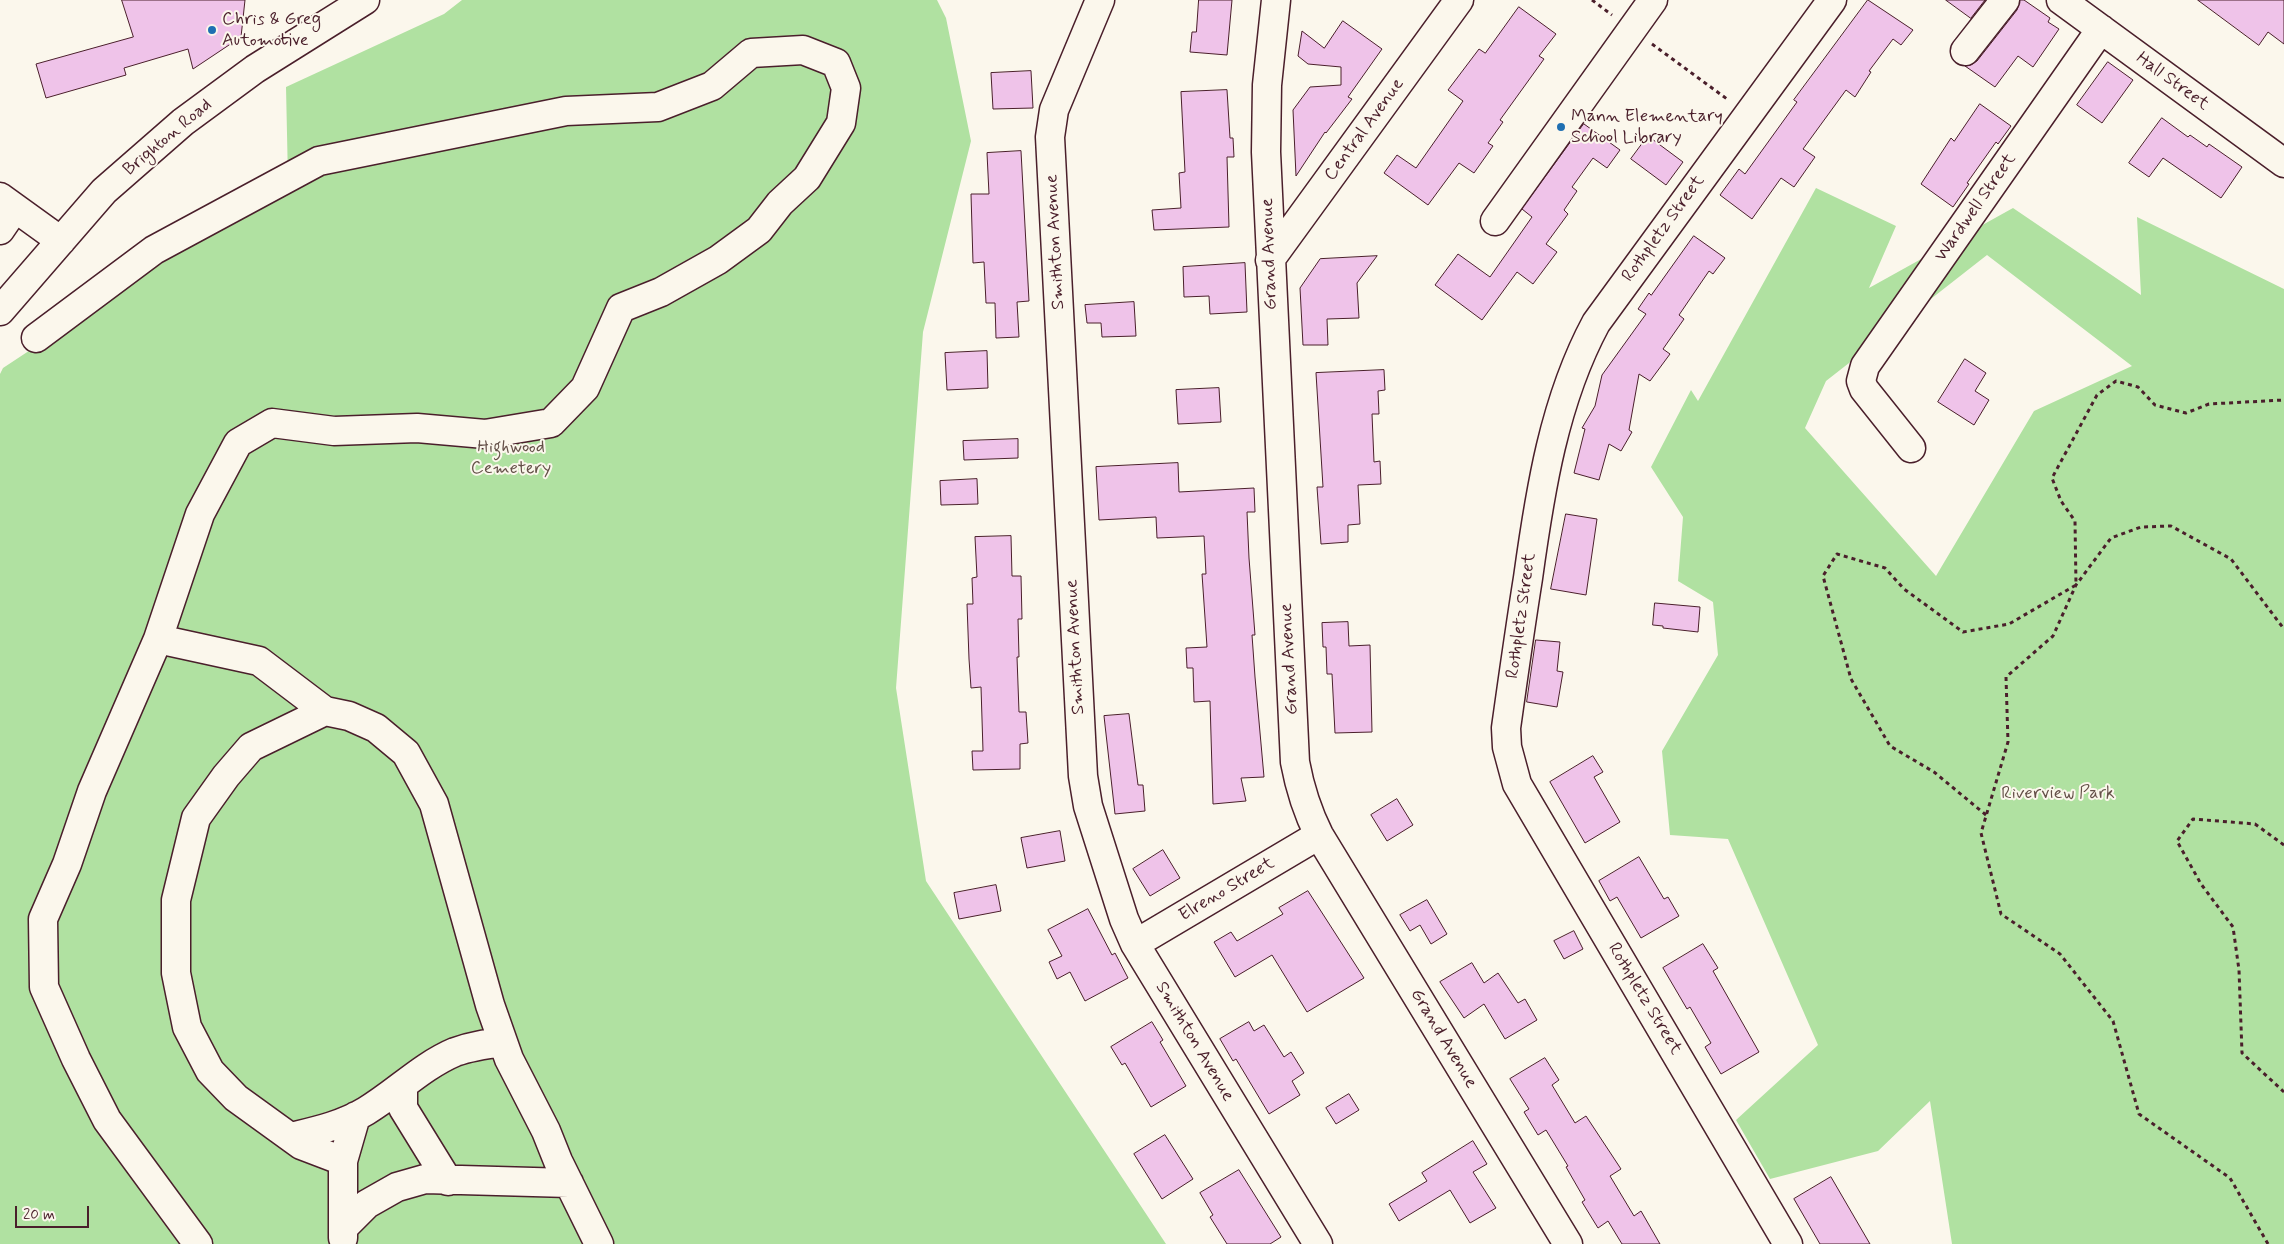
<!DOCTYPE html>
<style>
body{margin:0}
#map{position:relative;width:2284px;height:1244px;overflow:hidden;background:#fbf7ec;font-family:Mynerve,sans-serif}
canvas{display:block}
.scale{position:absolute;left:15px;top:1206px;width:74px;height:22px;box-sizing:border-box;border:2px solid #4a1f2b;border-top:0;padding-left:6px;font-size:15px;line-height:18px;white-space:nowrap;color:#4a1f2b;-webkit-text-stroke:4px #fbf7ec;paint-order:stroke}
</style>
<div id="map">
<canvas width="2284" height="1244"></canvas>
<div class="scale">20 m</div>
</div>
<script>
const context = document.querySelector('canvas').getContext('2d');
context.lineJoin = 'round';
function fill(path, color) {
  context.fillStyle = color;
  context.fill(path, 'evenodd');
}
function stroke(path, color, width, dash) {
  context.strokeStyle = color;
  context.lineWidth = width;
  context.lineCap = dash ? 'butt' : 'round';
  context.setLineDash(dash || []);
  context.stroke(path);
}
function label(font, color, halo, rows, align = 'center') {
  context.font = font + ' Mynerve,sans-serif';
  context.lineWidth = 4;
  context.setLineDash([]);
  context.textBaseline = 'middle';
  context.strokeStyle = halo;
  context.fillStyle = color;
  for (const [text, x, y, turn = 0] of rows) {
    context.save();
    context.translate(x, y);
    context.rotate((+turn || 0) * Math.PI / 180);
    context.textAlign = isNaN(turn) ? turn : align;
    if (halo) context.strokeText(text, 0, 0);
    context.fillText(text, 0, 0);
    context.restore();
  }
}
const green = new Path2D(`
 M 462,0 L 937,0 L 946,18 L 971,141 L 923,332 L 896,688 L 926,881 L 1166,1244 L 0,1244 L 0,374 L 3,368 L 288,180 L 286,87 L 444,14 Z
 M 1816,188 L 1896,226 L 1869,288 L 2013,208 L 2141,295 L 2137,217 L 2284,289 L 2284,1244 L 1952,1244 L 1930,1101 L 1878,1151 L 1770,1179 L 1736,1120 L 1818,1045 L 1728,839 L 1670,835 L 1662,751 L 1718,655 L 1713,602 L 1678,581 L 1683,517 L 1651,467 L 1691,390 L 1698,401 ZM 1987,255 L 2132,366 L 2034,411 L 1936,576 L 1805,428 L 1826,381 Z`);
const building = new Path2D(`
 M 122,0 L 245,0 L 241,37 L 193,69 L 188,49 L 124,68 L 126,75 L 46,98 L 36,64 L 133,37 Z
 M 1199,0 L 1232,0 L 1227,55 L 1190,52 L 1192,32 L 1196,32 Z
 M 1868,0 L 1913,30 L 1901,45 L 1893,39 L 1869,71 L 1871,72 L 1855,97 L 1846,90 L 1803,149 L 1815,157 L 1794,187 L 1781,178 L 1752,219 L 1720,195 L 1739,169 L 1745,174 L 1797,102 L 1794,100 Z
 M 1946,0 L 1985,0 L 1971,18 Z
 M 2020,0 L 2024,0 L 2050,18 L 2048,22 L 2059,29 L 2033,67 L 2018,56 L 1995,87 L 1965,66 L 1971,65 L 1977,61 L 2017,10 Z
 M 2198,0 L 2284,0 L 2284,44 L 2268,32 L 2259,45 Z
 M 1519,7 L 1556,34 L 1539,56 L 1544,59 L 1500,120 L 1503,122 L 1488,143 L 1493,146 L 1474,173 L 1459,163 L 1428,205 L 1384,173 L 1397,155 L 1416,168 L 1463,101 L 1448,90 L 1479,49 L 1485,53 Z
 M 1343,21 L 1382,49 L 1348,97 L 1352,99 L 1326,133 L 1325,132 L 1296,176 L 1293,110 L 1310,87 L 1341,85 L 1341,67 L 1308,64 L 1298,56 L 1302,31 L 1324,48 Z
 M 2108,62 L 2133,80 L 2102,123 L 2077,105 Z
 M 1031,71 L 1033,108 L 993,109 L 991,73 Z
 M 1227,90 L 1230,138 L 1233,138 L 1234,157 L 1227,157 L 1229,227 L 1154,230 L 1152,210 L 1181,208 L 1179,173 L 1185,172 L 1181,92 Z
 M 1980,104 L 2011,126 L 1998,144 L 1996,142 L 1967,183 L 1969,184 L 1953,207 L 1921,184 L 1951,138 L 1954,141 Z
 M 2162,118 L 2188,137 L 2190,135 L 2207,147 L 2209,144 L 2242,167 L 2221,198 L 2163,158 L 2149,177 L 2129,163 Z
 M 1584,124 L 1620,150 L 1607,168 L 1593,158 L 1572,187 L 1577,191 L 1564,210 L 1568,214 L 1546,244 L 1557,252 L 1533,284 L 1517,272 L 1482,320 L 1435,285 L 1458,254 L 1490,277 L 1532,217 L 1522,209 Z
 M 1648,136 L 1683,162 L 1666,185 L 1631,159 Z
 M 1021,151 L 1029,301 L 1017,302 L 1019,337 L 996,338 L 995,303 L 986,303 L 984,262 L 973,263 L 971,194 L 989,194 L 987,153 Z
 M 1694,236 L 1725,258 L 1713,274 L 1709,271 L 1679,315 L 1684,319 L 1663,349 L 1670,354 L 1650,381 L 1639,374 L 1629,430 L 1632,432 L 1621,451 L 1609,444 L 1599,480 L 1574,473 L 1585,429 L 1582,428 L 1595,406 L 1602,375 L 1646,314 L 1638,309 L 1649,293 L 1651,295 Z
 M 1377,256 L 1357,283 L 1359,318 L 1327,319 L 1328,345 L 1303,345 L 1300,288 L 1320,259 Z
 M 1245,263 L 1247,312 L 1210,314 L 1209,296 L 1184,297 L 1183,267 Z
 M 1134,302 L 1136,336 L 1102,337 L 1101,323 L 1087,323 L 1085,305 Z
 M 987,351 L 988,388 L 947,390 L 945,353 Z
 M 1965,359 L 1986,373 L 1975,391 L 1989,400 L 1974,425 L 1938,402 Z
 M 1384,370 L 1385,390 L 1378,391 L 1379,414 L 1372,414 L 1374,462 L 1380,461 L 1381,484 L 1358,485 L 1360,524 L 1348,525 L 1348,542 L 1321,544 L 1317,487 L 1323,487 L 1316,373 Z
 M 1219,388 L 1221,422 L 1178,424 L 1176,390 Z
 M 1018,439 L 1018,458 L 964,460 L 963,441 Z
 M 1178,463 L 1179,492 L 1254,488 L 1255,512 L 1247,512 L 1249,558 L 1255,635 L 1252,635 L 1255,677 L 1264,777 L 1241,778 L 1246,801 L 1213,804 L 1210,701 L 1194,702 L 1193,668 L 1187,668 L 1186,648 L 1207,647 L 1202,574 L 1206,574 L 1204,536 L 1157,538 L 1156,517 L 1099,520 L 1096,467 Z
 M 977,479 L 978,504 L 941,505 L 940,481 Z
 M 1566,514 L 1597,519 L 1586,595 L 1551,589 Z
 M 1011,536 L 1012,576 L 1021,576 L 1022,619 L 1018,619 L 1019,657 L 1017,657 L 1019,712 L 1026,712 L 1028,743 L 1020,744 L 1020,769 L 973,770 L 972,751 L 983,751 L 981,687 L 971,688 L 969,659 L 967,604 L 973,604 L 972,578 L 977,577 L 975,537 Z
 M 1655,603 L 1700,607 L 1698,632 L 1663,628 L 1663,626 L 1653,625 Z
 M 1348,622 L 1349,646 L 1370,645 L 1372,732 L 1335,733 L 1332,674 L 1327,674 L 1326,647 L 1323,647 L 1322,623 Z
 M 1536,640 L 1560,642 L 1557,671 L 1563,672 L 1557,707 L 1527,702 Z
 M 1129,714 L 1138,785 L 1143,785 L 1145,811 L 1115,814 L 1104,716 Z
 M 1593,756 L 1603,772 L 1594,777 L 1620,822 L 1585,843 L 1550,782 Z
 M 1397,799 L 1413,825 L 1387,841 L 1371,815 Z
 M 1060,831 L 1065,861 L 1027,868 L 1021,838 Z
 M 1163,850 L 1180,878 L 1150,896 L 1133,869 Z
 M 1639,857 L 1664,899 L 1668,897 L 1679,916 L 1641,938 L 1617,897 L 1610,901 L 1599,881 Z
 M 996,885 L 1001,911 L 959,919 L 954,893 Z
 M 1308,891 L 1364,978 L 1307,1012 L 1272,955 L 1235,977 L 1214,942 L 1231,932 L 1237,941 L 1283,914 L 1279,908 Z
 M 1427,900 L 1447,934 L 1431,944 L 1420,925 L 1410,931 L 1400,915 Z
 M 1088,909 L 1112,955 L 1115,953 L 1128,978 L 1085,1001 L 1070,972 L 1057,979 L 1049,962 L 1062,956 L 1048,930 Z
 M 1574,931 L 1583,949 L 1564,959 L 1554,941 Z
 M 1703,944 L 1718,968 L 1713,971 L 1759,1052 L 1721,1074 L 1705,1047 L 1711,1043 L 1690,1007 L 1687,1009 L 1663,968 Z
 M 1472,963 L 1484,983 L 1498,973 L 1518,1003 L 1525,999 L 1537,1020 L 1505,1039 L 1484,1004 L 1464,1018 L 1440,982 Z
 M 1152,1022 L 1163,1040 L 1160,1042 L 1186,1086 L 1151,1107 L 1125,1063 L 1122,1065 L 1111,1047 Z
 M 1249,1022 L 1254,1031 L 1264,1025 L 1284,1057 L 1291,1052 L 1304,1073 L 1292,1081 L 1300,1095 L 1269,1114 L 1236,1059 L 1233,1061 L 1220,1039 Z
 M 1545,1058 L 1559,1080 L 1552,1085 L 1575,1123 L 1586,1116 L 1621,1169 L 1610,1176 L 1634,1216 L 1641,1211 L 1660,1244 L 1622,1244 L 1608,1221 L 1598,1228 L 1582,1202 L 1585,1200 L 1566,1167 L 1568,1166 L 1546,1130 L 1538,1135 L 1524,1112 L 1529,1109 L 1510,1079 Z
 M 1349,1094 L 1359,1110 L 1336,1124 L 1326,1108 Z
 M 1165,1135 L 1193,1179 L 1162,1199 L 1134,1154 Z
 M 1473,1141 L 1487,1164 L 1473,1172 L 1496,1208 L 1470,1223 L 1450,1190 L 1399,1221 L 1389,1204 L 1427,1181 L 1422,1173 Z
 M 1239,1170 L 1281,1237 L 1270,1244 L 1227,1244 L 1210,1217 L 1213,1215 L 1200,1193 Z
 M 1831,1177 L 1870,1244 L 1820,1244 L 1794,1199 Z`);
const path = new Path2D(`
 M 1592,0 L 1612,15
 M 1652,44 L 1727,99
 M 1986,815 L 1934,772 L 1890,746 L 1851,679 L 1823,576 L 1837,554 L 1885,568 L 1904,589 L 1963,632 L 2009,624 L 2076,585 L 2075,521 L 2061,501 L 2052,478 L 2097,395 L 2116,381 L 2138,387 L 2155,405 L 2186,413 L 2209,404 L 2284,400
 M 2284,845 L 2255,824 L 2193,819 L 2177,841 L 2201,884 L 2233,927 L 2239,970 L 2242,1053 L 2284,1092
 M 2268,1244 L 2230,1178 L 2139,1114 L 2113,1021 L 2060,954 L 2001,914 L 1981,833 L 2008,742 L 2006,677 L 2053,636 L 2076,585 L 2111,538 L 2141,527 L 2171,526 L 2231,559 L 2284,629`);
const minor = new Path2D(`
 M 1100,0 L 1054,110 L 1050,137 L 1083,776 L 1088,806 L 1124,919 L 1135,944 L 1318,1244
 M 1276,0 L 1267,85 L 1266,152 L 1295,762 C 1300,789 1307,811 1319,835 L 1568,1244
 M 2061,0 L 2284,163
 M 1965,51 L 2005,0
 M 0,197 L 61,241
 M 1495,221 L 1653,0
 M 0,230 L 15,208
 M 1270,260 L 1459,0
 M 0,311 L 104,191 L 183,122 L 255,69 L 365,0
 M 36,338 L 154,250 L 319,161 L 566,111 L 658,107 L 712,86 L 751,53 L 803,50 L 836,63 L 846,88 L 841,123 L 807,178 L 780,203 L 759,230 L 718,260 L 661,292 L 621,308 L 585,388 L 551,423 L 485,434 L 417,428 L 334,431 L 272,423 L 238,443 L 200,514 L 158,639
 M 1911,448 L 1864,389 L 1861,381 L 1865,366 L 2101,29
 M 1135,944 L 1319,835
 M 403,1085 L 403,1108 L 448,1181
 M 291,1137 C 316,1131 343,1125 366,1111 C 396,1093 422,1066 455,1052 C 471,1046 487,1044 503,1042
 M 343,1161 L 301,1145 L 236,1098 L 210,1071 L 187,1027 L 176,973 L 176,900 L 196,818 L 226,776 L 251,747 L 325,711 L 349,716 L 376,728 L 406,753 L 434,804 L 490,1005 L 509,1059 L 546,1131 L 558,1161 L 599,1244
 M 343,1228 L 367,1204 L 397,1187 L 425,1179 L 569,1183
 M 343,1238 L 343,1161 L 356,1116
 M 198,1244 L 107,1120 L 76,1059 L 44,987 L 43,919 L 67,864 L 92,791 L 158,639 L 259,661 L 325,711
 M 1788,1244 L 1517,784 L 1507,747 L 1506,728 C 1513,678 1520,628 1528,578 C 1540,491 1554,401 1596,323 L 1832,0`);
const markers = [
 [212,30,5,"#1f6fb2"],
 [1561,127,5,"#1f6fb2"]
];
const poiNames = [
 ["Chris & Greg",222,20],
 ["Automotive",222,41],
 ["Mann Elementary",1571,117],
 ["School Library",1571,138]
];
const streetNames = [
 ["Hall Street",2172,82,36],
 ["Central Avenue",1365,130,-54],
 ["Brighton Road",168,138,-40],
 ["Wardwell Street",1976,208,-55],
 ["Rothpletz Street",1664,229,-54],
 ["Smithton Avenue",1056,242,-93],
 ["Grand Avenue",1270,254,-92],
 ["Rothpletz Street",1522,616,-82],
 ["Smithton Avenue",1076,647,-93],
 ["Grand Avenue",1290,659,-93],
 ["Elreno Street",1227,890,-31],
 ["Rothpletz Street",1644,999,59],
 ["Grand Avenue",1443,1039,59],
 ["Smithton Avenue",1194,1042,59]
];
const parkNames = [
 ["Highwood",511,448],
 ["Cemetery",511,469],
 ["Riverview Park",2058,794]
];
fill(green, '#b0e1a1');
fill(building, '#efc3e9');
stroke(building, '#4a1f2b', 1);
stroke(minor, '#4a1f2b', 31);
stroke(path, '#4a1f2b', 3, [4, 4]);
stroke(minor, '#fbf7ec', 28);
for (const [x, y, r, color] of markers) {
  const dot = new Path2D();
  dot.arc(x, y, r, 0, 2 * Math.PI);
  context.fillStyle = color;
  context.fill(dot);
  stroke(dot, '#fbf7ec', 2);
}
label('18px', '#4a1f2b', '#fbf7ec', poiNames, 'left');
label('18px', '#4a1f2b', '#fbf7ec', streetNames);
label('18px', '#645048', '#fbf7ec', parkNames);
</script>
